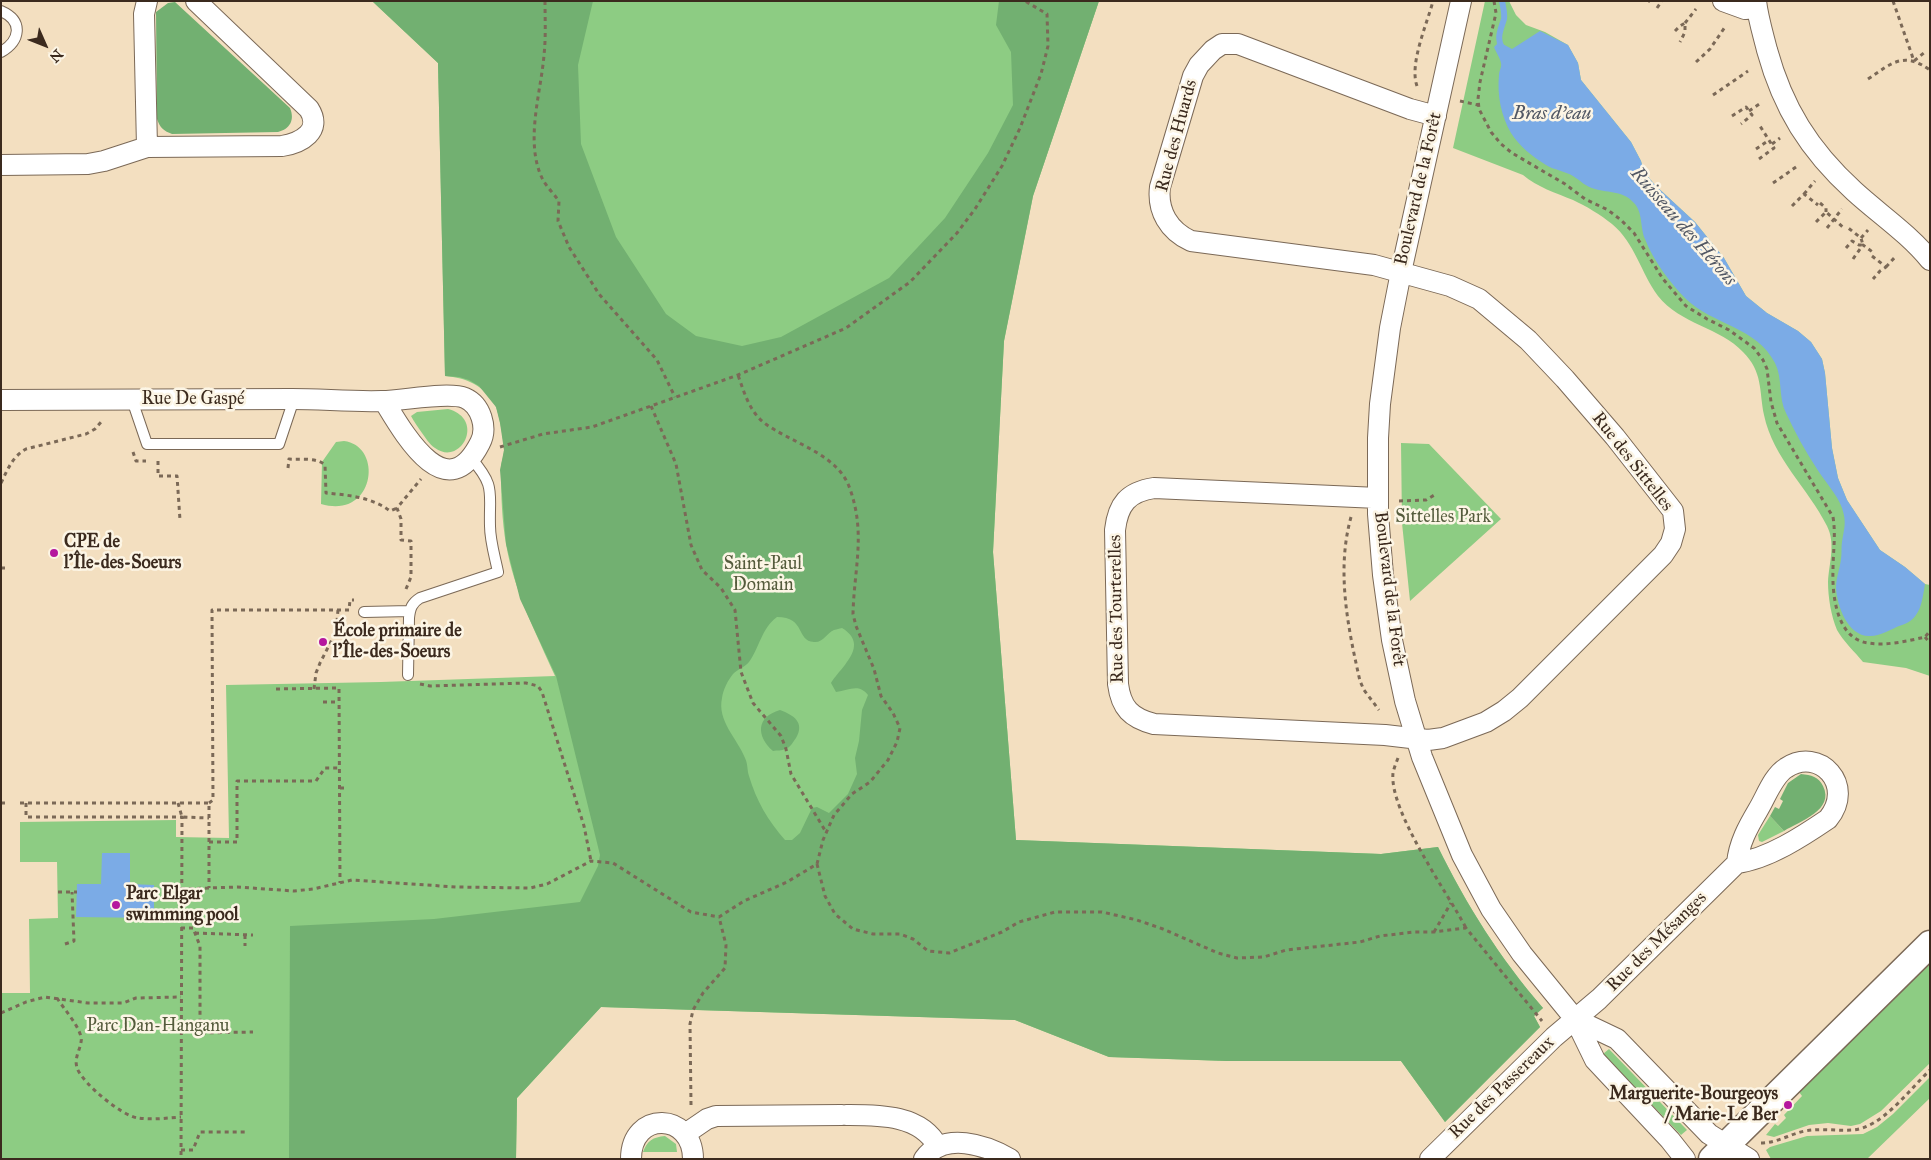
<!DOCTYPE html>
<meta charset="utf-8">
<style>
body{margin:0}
#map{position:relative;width:1931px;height:1160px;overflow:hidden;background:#f3dfc0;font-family:"IM FELL Great Primer",serif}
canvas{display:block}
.frame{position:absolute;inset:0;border:2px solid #3b2a1e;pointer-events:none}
.north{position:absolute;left:20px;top:20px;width:50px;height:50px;-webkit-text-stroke:4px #fcf5e5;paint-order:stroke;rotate:134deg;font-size:14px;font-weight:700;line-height:20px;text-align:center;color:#3b2a1e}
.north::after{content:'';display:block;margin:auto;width:18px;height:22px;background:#3b2a1e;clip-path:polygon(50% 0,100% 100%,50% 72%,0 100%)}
</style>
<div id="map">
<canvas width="1931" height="1160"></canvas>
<div class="frame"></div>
<div class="north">N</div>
</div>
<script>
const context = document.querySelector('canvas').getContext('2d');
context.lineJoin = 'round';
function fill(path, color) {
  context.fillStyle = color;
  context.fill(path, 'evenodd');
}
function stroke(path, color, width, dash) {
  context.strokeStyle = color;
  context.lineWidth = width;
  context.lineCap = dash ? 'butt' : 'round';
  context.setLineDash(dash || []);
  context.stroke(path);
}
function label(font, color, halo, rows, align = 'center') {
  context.font = font + ' "IM FELL Great Primer",serif';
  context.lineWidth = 5;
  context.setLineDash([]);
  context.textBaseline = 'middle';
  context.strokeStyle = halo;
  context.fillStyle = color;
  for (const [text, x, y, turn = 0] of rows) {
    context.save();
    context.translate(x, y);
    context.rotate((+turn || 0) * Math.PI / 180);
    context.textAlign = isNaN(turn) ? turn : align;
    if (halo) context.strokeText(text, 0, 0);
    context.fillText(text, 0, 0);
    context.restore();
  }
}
const green = new Path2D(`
 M 372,1 L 1099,1 L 1033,196 L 1004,341 L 993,552 L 1016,840 L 1381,854 L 1438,847 C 1467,906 1500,958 1543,1008 L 1534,1016 L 1540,1027 L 1445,1122 L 1401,1061 L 1227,1061 L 1109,1057 L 1015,1020 L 601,1007 L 517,1098 L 516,1159 L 1,1159 L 1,993 L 30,993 L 29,919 L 58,918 L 57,862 L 20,862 L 20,822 L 176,820 L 176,837 L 229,838 L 226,685 L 381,682 L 555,676 C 536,633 514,591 506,544 C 502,521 501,495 501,472 C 500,464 504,457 504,450 C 504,441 499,412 495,405 C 483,385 467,378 445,376 L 438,63 Z
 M 1485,1 L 1509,1 L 1516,15 L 1526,25 L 1545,32 L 1568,45 L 1578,63 L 1581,80 L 1631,142 L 1641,161 L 1644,172 L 1656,186 L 1695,222 L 1724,258 L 1746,296 L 1767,313 L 1798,331 L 1811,342 L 1822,359 L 1825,373 L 1832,448 L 1838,478 L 1847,500 L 1880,550 L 1905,567 L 1925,584 L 1930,585 L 1930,676 L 1906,668 L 1863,662 C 1855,652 1843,641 1837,630 C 1831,616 1828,597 1828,582 C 1829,563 1836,544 1827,526 C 1808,488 1773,458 1764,415 C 1759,390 1763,372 1743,352 C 1721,328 1680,324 1658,296 C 1641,273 1635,243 1612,224 C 1601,215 1586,206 1573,200 C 1556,193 1537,187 1523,175 L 1453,148 Z
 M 448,409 C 486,419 461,467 435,448 C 429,444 426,438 422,433 C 418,427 414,422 411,416 L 417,412 Z
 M 344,441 C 384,446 375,520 321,504 L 322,462 L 336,442 Z
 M 1401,443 L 1429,444 L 1501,519 L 1410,601 L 1402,523 Z
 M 1770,816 L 1784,831 L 1762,842 L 1759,841 L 1758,835 Z
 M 1930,963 L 1930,1063 L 1881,1111 L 1860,1124 L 1851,1126 L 1828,1123 L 1809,1125 L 1774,1137 L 1766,1135 L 1775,1124 L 1778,1126 L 1786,1118 L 1784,1115 L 1802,1096 L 1799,1092 Z
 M 1609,1049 L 1687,1130 L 1681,1135 L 1603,1054 Z
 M 1930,1077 L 1930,1098 L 1867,1159 L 1771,1159 L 1766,1150 L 1770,1147 L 1807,1136 L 1863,1134 L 1877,1127 L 1893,1114 Z
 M 665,1136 L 676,1144 L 677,1152 L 643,1152 C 647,1141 653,1137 665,1136 Z`);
const forest = new Path2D(`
 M 372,1 L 593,1 L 578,65 L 581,144 L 616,237 L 666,314 L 696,336 L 742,346 L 781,337 L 889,278 L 945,218 L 988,153 L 1013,105 L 1011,52 L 996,25 L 999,1 L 1099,1 L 1033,196 L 1004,341 L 993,552 L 1016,840 L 1381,854 L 1438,847 C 1467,906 1500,958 1543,1008 L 1534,1016 L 1540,1027 L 1445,1122 L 1401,1061 L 1227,1061 L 1109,1057 L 1015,1020 L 601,1007 L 517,1098 L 516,1159 L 289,1159 L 290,926 L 434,919 L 580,902 L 598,866 L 600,855 L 556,676 L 520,599 L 506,544 L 500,470 L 504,450 L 500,423 L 496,407 L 479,386 L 469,380 L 459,377 L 445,376 L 438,63 ZM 777,617 C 806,617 796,641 814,642 C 823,643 827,633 834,630 C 837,629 839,629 842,628 C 870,645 842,666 831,683 L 836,692 C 849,690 859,683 868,695 L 862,710 L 859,741 L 855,758 L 857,774 L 848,794 L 829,813 L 817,807 L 812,808 L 800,833 L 792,840 L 785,840 C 768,821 756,800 749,776 C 747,770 748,764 745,758 C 737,738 717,721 722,698 C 723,690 728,680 733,674 C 738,669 745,667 749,662 C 760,647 761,629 777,617 Z
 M 175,2 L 290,108 C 295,120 290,129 278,132 L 172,134 C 164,131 160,128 157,119 L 156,12 L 168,3 Z
 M 780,710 C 794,715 805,723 796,738 C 793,742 790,748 785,749 C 782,751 777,750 773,751 C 756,736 756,717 780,710 Z
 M 1801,774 C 1811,775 1819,777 1823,786 C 1835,810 1800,821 1784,831 L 1770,816 L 1775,807 L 1779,809 L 1783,801 L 1780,799 L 1788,783 Z`);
const water = new Path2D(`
 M 1540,31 L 1568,45 L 1578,63 L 1581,80 L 1631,142 L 1641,161 L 1644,172 L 1656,186 L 1695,222 L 1724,258 L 1746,296 L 1767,313 L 1798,331 L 1811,342 L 1822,359 L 1825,373 L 1832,448 L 1838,478 L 1847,500 L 1880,550 L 1905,567 L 1925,584 C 1922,601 1921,619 1902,625 C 1890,629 1882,636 1870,636 C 1848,637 1837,606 1836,588 C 1836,578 1840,568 1841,559 C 1842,553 1841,547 1842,542 C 1844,528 1847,523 1842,508 C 1837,494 1825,482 1817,469 C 1805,451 1795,432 1786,413 C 1778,397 1783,379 1775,363 C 1757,327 1713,325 1686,299 C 1670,283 1653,260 1645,239 C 1640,228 1643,212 1634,203 C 1624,191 1609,193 1595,189 C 1586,187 1581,181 1573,176 C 1565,171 1554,170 1546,165 C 1533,157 1519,146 1511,133 C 1501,116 1497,95 1499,75 C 1499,71 1502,67 1501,63 C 1500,58 1496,52 1494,47 L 1499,42 L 1512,49 Z
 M 102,853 L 130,853 L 130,884 L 154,885 L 154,918 L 76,917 L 77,884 L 101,884 Z`);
const stream = new Path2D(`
 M 1502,1 C 1503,7 1505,13 1504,19 C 1501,29 1496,38 1502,48`);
const path = new Path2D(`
 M 545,1 C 545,19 546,37 544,55 C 541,93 524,143 543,180 C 547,187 554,194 559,201 L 558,221 L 569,247 L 599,294 L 657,360 L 675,397
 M 1494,1 L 1496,13 L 1480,82 L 1478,99 L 1479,109 L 1491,132 L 1501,144 L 1512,153 L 1565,184 L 1585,199 L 1608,210 L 1621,220 L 1634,233 L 1663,279 L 1686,306 L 1707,319 L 1729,330 L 1754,348 L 1763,360 L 1767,369 L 1771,402 L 1777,423 L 1833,517 C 1836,535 1833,552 1833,570 C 1832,596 1837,639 1868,643 C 1886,646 1908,641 1925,637 L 1930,631
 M 1893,1 L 1914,61 L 1925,52
 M 1648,2 L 1649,1
 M 1657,8 L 1662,1
 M 1685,23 L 1696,9
 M 1675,31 L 1680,26 L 1685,23 L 1685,32 L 1680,42
 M 1696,62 L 1710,49 L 1725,27
 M 1868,79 C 1892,63 1903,51 1930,70
 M 1417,86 C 1409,64 1427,24 1433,1
 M 1713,95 L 1748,71
 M 1460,101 L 1478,105
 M 1749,111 L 1761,103
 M 1732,116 L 1746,107 L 1752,115 L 1741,124
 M 1772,144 L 1780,138
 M 1756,149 L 1769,140
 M 1759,159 L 1774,148 L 1760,126
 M 1773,183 L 1799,165
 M 1804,194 L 1815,181
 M 1820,203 L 1826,208 L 1826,212
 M 1792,206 L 1804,194 L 1818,205
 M 1816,222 L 1826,212 L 1845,229
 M 1827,228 L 1842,209
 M 1861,238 L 1868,230
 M 1846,248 L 1852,241 L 1859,245 L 1863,245 L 1861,238 L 1847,227
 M 1872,256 L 1886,267 L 1880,271 L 1873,279
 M 1853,259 L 1863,245 L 1874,253
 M 1886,267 L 1896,256
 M 651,406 L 676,464 L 691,545 L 702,570 L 721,588 L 735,610 L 741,672 L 753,703 L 781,736 L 786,749 L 791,774 L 826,832
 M 500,447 L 543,434 L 592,427 L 738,375 L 846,328 L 910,282 L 957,233 L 975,209 L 1002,166 L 1020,128 L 1041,74 L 1048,46 L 1047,14 L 1025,1
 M 133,452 L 136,461 L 146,461
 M 158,461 L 158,476 L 177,476 L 180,520
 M 288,468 L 289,459 C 301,460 316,457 325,465 L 326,493 C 347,495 372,497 390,511 L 397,508
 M 1,483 C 8,469 12,457 26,449 L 86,434 L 95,429 L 102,421
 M 1399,501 L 1426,500 L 1436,494
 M 1351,517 C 1336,571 1348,628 1360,681 L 1364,690 L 1379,710
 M 1,568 L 9,568
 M 406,589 L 411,577 L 411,541 L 401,540 L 401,519 L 397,508 L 421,479
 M 1925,637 L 1930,643
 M 420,684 L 430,686 L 526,683 L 538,686 L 542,692 L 584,826 L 591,861
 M 276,689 L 339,688 L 340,883
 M 314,689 L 316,673 L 320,663 L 336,632 L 338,610
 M 323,702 L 339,702
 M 1398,758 C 1396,763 1394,768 1393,773 C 1389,811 1447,892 1466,928
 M 340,788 L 347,788
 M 1,803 L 6,803
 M 20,803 L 209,803 L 209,888
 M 26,803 L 26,817 L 182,817 L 181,1159
 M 178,803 L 182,817 L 209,818
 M 209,803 L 213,800 L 212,610 L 349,610 L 350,600 L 354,600
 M 209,842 L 237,842 L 237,781 L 316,781 L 325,768 L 340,768
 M 817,864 L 825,896 L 835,914 L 853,929 L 873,934 L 900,934 L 913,939 L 928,951 L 949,953 L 1002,932 L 1019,922 L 1055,912 L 1102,912 L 1137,920 L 1163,929 L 1218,953 L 1237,958 L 1264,957 L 1286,950 L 1360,942 L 1380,936 L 1414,932 L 1434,932 L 1466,928 L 1542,1021
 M 181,889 L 237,887 L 294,891 L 313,889 L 352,880 L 456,887 L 530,888 L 547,884 L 591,861 L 613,863 L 691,912 L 719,917 L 744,901 L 787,882 L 817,864 L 823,840 L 834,815 L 852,794 L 870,782 L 888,760 L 897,742 L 900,728 L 893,713 L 881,696 L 874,669 L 856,626 L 853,614 C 854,569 866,534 850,489 C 838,453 790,443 763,422 C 749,410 744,392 738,375
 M 58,892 L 77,892
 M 181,928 L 193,928 L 200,946 L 200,1033 L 253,1032
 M 1434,932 L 1451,903
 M 195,933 L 253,935
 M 245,935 L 245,946
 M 65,944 L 74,941 L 72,892
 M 57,998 C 63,1008 84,1031 81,1042 C 80,1050 74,1058 77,1068 C 83,1084 122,1116 138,1118 C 152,1120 168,1118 181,1117
 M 1,1013 L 26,1002 L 45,997 L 88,1003 L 123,1003 L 136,998 L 181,997
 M 691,1105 L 690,1024 L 693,1010 L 703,993 L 725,968 L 726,945 L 719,917
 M 1761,1143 C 1777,1143 1790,1134 1805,1131 C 1821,1128 1836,1131 1852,1130 C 1881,1129 1910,1089 1930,1070
 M 181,1150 L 193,1150 L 200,1132 L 246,1132`);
const service = new Path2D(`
 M 1,11 C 24,21 20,41 1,52
 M 132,400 L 147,444 L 279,444 L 294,399
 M 364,612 L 410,611
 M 408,675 L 409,618 C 410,608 412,603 420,598 L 498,572 C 495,557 490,541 490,526 C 489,491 496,487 471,458`);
const minor = new Path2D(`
 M 1461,1 L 1401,272 L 1390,328 L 1380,404 L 1378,438 L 1378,514 L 1383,575 L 1392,640 L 1405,701 L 1422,757 L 1462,855 L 1491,909 L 1522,954 L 1575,1019 L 1595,1060 L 1670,1140 L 1685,1159
 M 1723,1 L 1745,9 L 1757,8
 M 1756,1 C 1758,18 1763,34 1767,50 C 1783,108 1809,150 1854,191 C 1879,214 1908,233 1930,260
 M 147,147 L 144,14 L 147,1
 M 1,165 L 88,164 L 104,161 L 147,147 L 282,146 C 301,143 323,131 309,109 L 196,1
 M 1,400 C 98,400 195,399 292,399 C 322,399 352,402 382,401 C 402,401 448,391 465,398 C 481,405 488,428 480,443 C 446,510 403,432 384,401
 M 1378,498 L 1154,488 C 1128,492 1118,504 1115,530 L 1118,684 C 1121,708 1131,718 1154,724 L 1385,735 L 1428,740 L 1443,738 L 1486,722 L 1504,711 L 1520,698 L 1663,555 L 1671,543 L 1675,529 L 1673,511 L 1615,437 L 1565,379 L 1528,340 L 1479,299 L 1450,286 L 1374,265 L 1191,241 C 1169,231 1157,211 1160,187 L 1193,76 L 1199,65 L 1213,50 L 1222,44 L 1238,44 L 1410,109 L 1436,116
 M 1575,1019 L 1617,1039 L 1709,1134 L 1749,1159
 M 846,1115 C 878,1115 921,1114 938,1147
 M 685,1134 L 707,1119 L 716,1116 L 842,1115
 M 631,1159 C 631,1110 693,1112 693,1159
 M 924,1159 C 944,1131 986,1145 1010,1159
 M 1430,1159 L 1554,1037 L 1599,999 L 1737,863 C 1768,859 1803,836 1828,819 C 1856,785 1819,746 1786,768 C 1773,776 1766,797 1758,810 C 1748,827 1739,843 1737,863`);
const tertiary = new Path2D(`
 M 1712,1159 L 1930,944`);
const markers = [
 [54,553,5,"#b5179e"],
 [323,642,5,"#b5179e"],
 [116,905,5,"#b5179e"],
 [1788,1105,5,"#b5179e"]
];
const streetNames = [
 ["Rue des Huards",1177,136,-75],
 ["Boulevard de la Forêt",1419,189,-77],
 ["Rue De Gaspé",193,400],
 ["Rue des Sittelles",1632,462,52],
 ["Boulevard de la Forêt",1389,589,83],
 ["Rue des Tourterelles",1117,609,-91],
 ["Rue des Mésanges",1657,942,-45],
 ["Rue des Passereaux",1502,1088,-44]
];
const parkNames = [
 ["Sittelles Park",1443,518],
 ["Saint-Paul",763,565],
 ["Domain",763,586],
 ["Parc Dan-Hanganu",158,1027]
];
const poiNames = [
 ["CPE de",64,543],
 ["l'Île-des-Soeurs",64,564],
 ["École primaire de",333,632],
 ["l'Île-des-Soeurs",333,653],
 ["Parc Elgar",126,895],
 ["swimming pool",126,916],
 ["Marguerite-Bourgeoys",1778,1095,"right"],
 ["/ Marie-Le Ber",1778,1116,"right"]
];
const waterNames = [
 ["Bras d'eau",1552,114],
 ["Ruisseau des Hérons",1683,227,49]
];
fill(green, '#8dcc83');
fill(forest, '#72b071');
fill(water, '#7babe6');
stroke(stream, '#7babe6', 6);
stroke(service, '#7b6957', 12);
stroke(minor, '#7b6957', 22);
stroke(tertiary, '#7b6957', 29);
stroke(path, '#7b6957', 3, [4, 4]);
stroke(service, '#fff', 10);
stroke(minor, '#fff', 20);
stroke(tertiary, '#fff', 26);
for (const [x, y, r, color] of markers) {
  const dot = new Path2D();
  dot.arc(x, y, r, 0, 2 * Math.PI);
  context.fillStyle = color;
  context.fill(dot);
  stroke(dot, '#fcf5e5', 2);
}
label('18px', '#3b2a1e', '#fcf5e5', streetNames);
label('18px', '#545b3c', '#fcf5e5', parkNames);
label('bold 18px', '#3b2a1e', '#fcf5e5', poiNames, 'left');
label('italic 19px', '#515764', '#fcf5e5', waterNames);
</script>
